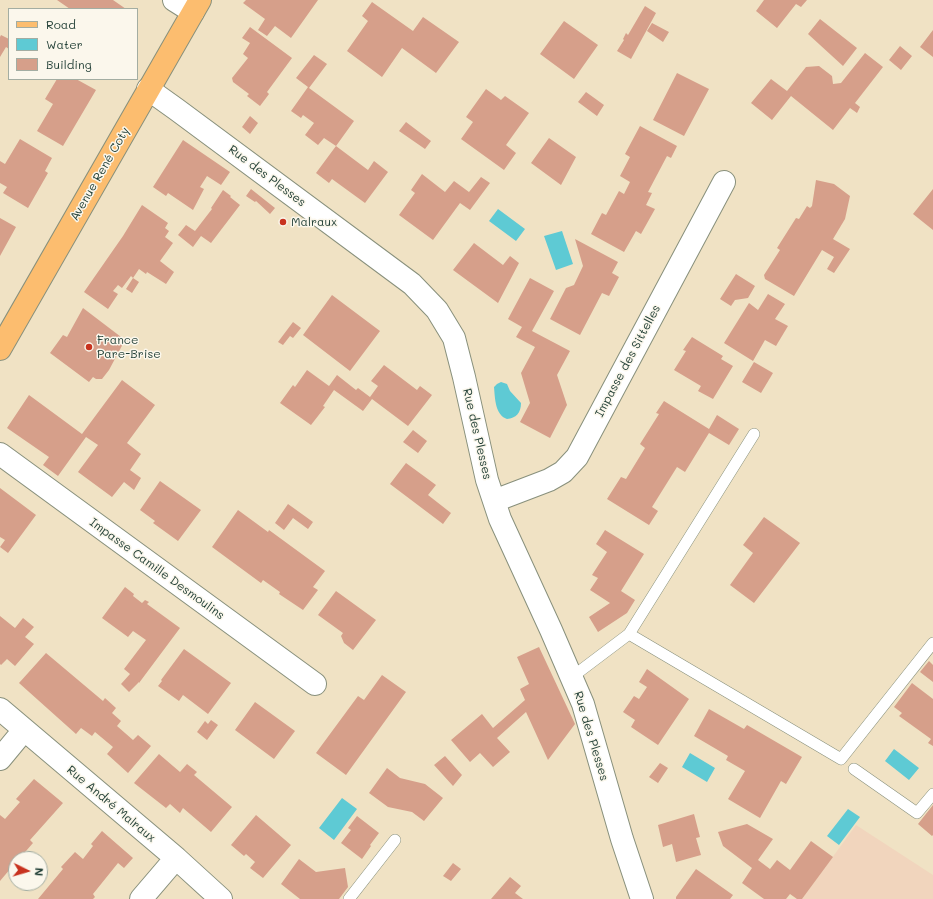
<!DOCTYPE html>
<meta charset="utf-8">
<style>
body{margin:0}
#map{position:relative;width:933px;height:899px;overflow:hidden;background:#f0e2c4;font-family:Mali,sans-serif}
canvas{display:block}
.legend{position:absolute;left:8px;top:8px;width:130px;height:72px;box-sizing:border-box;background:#fbf7ec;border:1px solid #a3ada2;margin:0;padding:5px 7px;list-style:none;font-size:12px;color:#1f3d34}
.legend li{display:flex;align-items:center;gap:8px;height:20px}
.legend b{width:20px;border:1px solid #a3ada2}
.north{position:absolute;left:8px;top:851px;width:40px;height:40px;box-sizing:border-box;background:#fbf7ec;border:1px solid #a3ada2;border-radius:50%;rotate:95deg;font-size:11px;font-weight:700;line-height:16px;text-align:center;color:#1f3d34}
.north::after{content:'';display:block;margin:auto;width:14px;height:18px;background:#c8321e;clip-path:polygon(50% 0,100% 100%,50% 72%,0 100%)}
</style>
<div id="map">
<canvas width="933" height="899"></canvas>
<ul class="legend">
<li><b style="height:5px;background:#fcbd6f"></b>Road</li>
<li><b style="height:11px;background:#5ecad4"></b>Water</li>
<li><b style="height:11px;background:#d69f8a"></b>Building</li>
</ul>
<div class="north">N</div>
</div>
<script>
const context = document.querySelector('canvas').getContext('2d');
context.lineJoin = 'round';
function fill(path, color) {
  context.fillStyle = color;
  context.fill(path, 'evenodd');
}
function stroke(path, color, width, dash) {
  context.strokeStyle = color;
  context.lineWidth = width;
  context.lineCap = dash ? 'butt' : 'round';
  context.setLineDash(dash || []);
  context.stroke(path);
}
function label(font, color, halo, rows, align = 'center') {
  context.font = font + ' Mali,sans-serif';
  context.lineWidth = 3;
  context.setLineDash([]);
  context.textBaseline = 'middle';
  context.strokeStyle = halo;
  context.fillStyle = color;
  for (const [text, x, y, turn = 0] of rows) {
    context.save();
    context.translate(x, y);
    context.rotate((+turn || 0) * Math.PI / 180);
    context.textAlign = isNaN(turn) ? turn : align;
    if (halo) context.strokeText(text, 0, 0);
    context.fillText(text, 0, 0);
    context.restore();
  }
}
const built = new Path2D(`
 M 856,825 L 933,875 L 933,899 L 802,899 Z`);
const water = new Path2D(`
 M 498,209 L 525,229 L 516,241 L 489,221 Z
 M 562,231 L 573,264 L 556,270 L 544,236 Z
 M 501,382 L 507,384 L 510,391 L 521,403 C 521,413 516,418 507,419 C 495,415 495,398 494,387 L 497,384 Z
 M 894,749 L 919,768 L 909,780 L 885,761 Z
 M 690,753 L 715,768 L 707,782 L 682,767 Z
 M 342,798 L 357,809 L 334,840 L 319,828 Z
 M 848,809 L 860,817 L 839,845 L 827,836 Z`);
const building = new Path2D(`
 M 57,0 L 113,0 L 126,9 L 70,9 Z
 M 246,0 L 318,0 L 291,38 L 275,26 L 267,36 L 258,30 L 265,19 L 243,3 Z
 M 764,0 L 807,0 L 801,7 L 796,4 L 777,28 L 756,11 Z
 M 372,2 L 413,31 L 423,17 L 459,42 L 436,73 L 402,48 L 382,77 L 347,51 L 368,21 L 362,16 Z
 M 645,6 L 656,13 L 631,59 L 617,51 L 624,40 L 623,39 L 626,33 L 628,35 Z
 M 820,19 L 857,48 L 843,66 L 808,34 Z
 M 564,21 L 598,45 L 574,79 L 540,54 Z
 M 652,23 L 669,32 L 663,42 L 647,31 Z
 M 250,27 L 292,58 L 267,92 L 269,94 L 260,106 L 247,96 L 249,94 L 233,82 L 232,78 L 248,58 L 243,54 L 250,43 L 242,38 Z
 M 933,30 L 933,57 L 920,47 Z
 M 1,35 L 9,39 L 9,49 L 6,47 L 0,57 L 0,37 Z
 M 900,46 L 912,56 L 901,70 L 889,60 Z
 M 865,53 L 883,67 L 855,103 L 860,107 L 857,113 L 850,108 L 833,130 L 791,96 L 772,120 L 751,103 L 771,79 L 787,91 L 806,67 L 819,66 L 832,76 L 833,84 L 841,83 Z
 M 314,55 L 327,64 L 309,88 L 354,121 L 336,146 L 368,170 L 374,161 L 388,172 L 365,203 L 332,179 L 329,183 L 316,173 L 336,146 L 324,138 L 318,145 L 305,135 L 314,123 L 303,115 L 301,118 L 291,111 L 308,87 L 296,78 Z
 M 677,73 L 709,89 L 684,136 L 653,120 Z
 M 57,79 L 67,80 L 76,79 L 96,90 L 63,146 L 37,131 L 53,104 L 45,99 Z
 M 486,89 L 501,100 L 505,96 L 529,113 L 506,145 L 516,153 L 504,170 L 461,139 L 473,122 L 466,117 Z
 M 586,92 L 604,105 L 597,116 L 578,102 Z
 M 250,116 L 258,123 L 250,134 L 242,127 Z
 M 406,122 L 431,141 L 425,149 L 399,131 Z
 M 640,126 L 677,146 L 671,158 L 667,156 L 648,192 L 652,193 L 646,205 L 655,209 L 641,234 L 636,231 L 624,252 L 591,234 L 602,213 L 606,215 L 619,191 L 624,194 L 630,182 L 620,176 L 630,157 L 625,154 Z
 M 549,138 L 576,157 L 561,185 L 531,163 Z
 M 20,139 L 52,158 L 45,171 L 48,173 L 28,208 L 3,193 L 7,187 L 0,183 L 0,161 L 5,164 Z
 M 183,140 L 230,172 L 221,185 L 207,176 L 200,187 L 204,189 L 193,210 L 168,193 L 166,196 L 153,187 Z
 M 422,174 L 445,192 L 454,181 L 469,192 L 481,177 L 490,183 L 470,210 L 460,203 L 433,240 L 399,215 L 415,193 L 411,190 Z
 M 816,180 L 834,184 L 850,196 L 845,219 L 833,239 L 850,249 L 834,273 L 827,269 L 834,257 L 822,250 L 794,296 L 765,279 L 764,275 L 780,250 L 777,248 L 796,218 L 799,219 L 807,206 L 810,208 L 812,206 Z
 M 251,189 L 275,208 L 270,214 L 256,201 L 255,202 L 246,196 Z
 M 933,189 L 933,230 L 913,214 Z
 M 223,190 L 231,196 L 230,197 L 240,205 L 211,243 L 201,236 L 193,247 L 178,235 L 186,225 L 195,231 L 212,209 L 211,208 Z
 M 142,205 L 168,223 L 165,228 L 169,231 L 165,237 L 173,243 L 160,261 L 174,272 L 166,284 L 147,272 L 146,274 L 139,269 L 133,278 L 131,276 L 122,288 L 118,285 L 113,291 L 118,294 L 108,309 L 84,292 L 123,236 Z
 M 0,218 L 16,227 L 0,256 Z
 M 575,239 L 618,262 L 612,273 L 619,277 L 609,296 L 602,293 L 580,335 L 550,319 L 566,288 L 574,285 L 583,266 Z
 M 474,243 L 503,265 L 510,256 L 519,263 L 498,303 L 453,270 Z
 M 736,274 L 755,286 L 748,298 L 735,300 L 731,306 L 720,299 Z
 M 133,278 L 139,282 L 132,293 L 126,289 Z
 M 530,278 L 554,291 L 532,331 L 570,351 L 557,375 L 567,405 L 550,438 L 520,422 L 530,403 L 521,373 L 535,347 L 516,337 L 522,327 L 508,319 Z
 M 768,294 L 785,304 L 775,319 L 788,326 L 776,346 L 765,340 L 753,361 L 724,343 L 749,303 L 758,310 Z
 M 332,295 L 380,331 L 350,371 L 303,335 Z
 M 83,308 L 125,340 L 109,370 L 102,379 L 96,379 L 93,377 L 89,382 L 50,353 L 63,335 L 67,337 Z
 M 293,322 L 301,328 L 293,338 L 290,336 L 283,345 L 278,342 Z
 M 692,337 L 723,356 L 721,359 L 733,366 L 713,399 L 698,391 L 701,386 L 674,370 L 686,351 L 683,350 Z
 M 754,362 L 773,373 L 761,393 L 742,382 Z
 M 384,365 L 417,390 L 420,386 L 432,395 L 408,426 L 372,399 L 363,411 L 334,390 L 323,406 L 325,407 L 311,425 L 280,403 L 293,385 L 295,387 L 307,370 L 329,386 L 337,375 L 356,390 L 358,388 L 370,397 L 378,386 L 371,381 Z
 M 122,380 L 155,405 L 127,443 L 141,454 L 130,470 L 141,478 L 134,490 L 124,482 L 112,497 L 78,472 L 98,445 L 86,437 L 58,476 L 43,465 L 49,457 L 7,428 L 29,395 L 82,434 Z
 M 664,401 L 709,429 L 717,415 L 739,429 L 729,445 L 709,433 L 685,472 L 677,467 L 652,507 L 658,511 L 649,525 L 607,499 L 621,477 L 626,479 L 645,448 L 640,444 L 659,414 L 656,413 Z
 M 413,430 L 427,441 L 418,453 L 403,442 Z
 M 406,463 L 436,485 L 428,495 L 451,513 L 443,524 L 390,484 Z
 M 160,481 L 201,510 L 178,541 L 153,523 L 155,521 L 140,510 Z
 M 0,488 L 36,515 L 8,553 L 0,547 L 5,540 L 0,537 Z
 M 288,504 L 313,522 L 308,529 L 293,518 L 284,530 L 275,523 Z
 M 238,510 L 268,532 L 269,530 L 325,571 L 313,587 L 318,590 L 303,610 L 279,594 L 280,592 L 263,580 L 261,583 L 212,547 Z
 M 764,517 L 800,543 L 754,603 L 730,585 L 753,553 L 743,545 Z
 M 605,530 L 644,554 L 621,591 L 635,600 L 627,613 L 598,632 L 589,617 L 610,603 L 590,590 L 598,578 L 592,575 L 607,552 L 596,544 Z
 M 125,587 L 134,594 L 133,596 L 142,603 L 145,600 L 149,602 L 147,604 L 180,628 L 139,683 L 139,682 L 129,692 L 121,684 L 130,674 L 124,669 L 146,640 L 133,631 L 128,637 L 102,618 Z
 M 336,591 L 376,620 L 353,650 L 344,643 L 341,636 L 343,633 L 318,615 Z
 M 0,616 L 15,628 L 23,618 L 34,627 L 25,637 L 34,644 L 15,666 L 7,659 L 1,665 L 0,664 Z
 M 539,647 L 575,724 L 548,760 L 526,712 L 497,738 L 510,752 L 493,767 L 480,753 L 470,762 L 451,740 L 482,714 L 493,728 L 525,700 L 520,689 L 529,684 L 517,657 Z
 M 184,649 L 231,683 L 208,714 L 183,695 L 179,701 L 158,686 L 162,681 L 161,680 Z
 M 46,653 L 103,701 L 105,698 L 116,708 L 112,713 L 121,721 L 117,726 L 133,740 L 138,735 L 151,746 L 128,773 L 107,754 L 113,747 L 95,732 L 92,736 L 81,728 L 76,734 L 19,683 Z
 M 929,661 L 933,665 L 933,682 L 920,672 Z
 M 647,669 L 689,699 L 658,745 L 631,727 L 635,720 L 623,712 L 634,696 L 639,699 L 647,687 L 639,682 Z
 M 382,675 L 406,692 L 346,775 L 316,753 L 358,696 L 364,700 Z
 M 912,683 L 933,699 L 933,746 L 928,743 L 931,739 L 899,716 L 902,713 L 894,707 Z
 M 255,702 L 295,731 L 274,759 L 235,730 Z
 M 709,709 L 744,729 L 747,725 L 802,757 L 786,784 L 781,781 L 760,818 L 728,799 L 745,771 L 726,760 L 728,756 L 694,736 Z
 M 211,720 L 218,725 L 207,740 L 197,732 L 205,721 L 208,724 Z
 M 159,754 L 180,772 L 187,764 L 197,772 L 194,775 L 232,807 L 211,832 L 183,808 L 180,813 L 170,804 L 166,808 L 134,783 Z
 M 445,756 L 462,775 L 453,786 L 434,765 Z
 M 660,763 L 668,768 L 658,783 L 649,777 Z
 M 387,768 L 400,778 L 425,784 L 443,798 L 424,821 L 412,812 L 388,807 L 369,793 Z
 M 34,779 L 63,803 L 30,840 L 33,843 L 19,859 L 16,859 L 16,862 L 0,881 L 0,815 L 5,819 L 20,802 L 16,799 Z
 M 933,805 L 933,835 L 932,836 L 918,824 Z
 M 694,814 L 700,837 L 696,838 L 701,855 L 676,862 L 672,844 L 663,847 L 658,825 Z
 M 256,815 L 291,845 L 263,878 L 250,868 L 255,862 L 246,854 L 244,856 L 231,845 Z
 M 357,816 L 379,833 L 370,845 L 371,846 L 362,859 L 341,843 L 351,830 L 348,828 Z
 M 747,824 L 773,839 L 758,860 L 770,869 L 777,860 L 790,870 L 811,841 L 833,857 L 802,899 L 797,899 L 790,894 L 786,899 L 764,899 L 742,883 L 752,868 L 723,846 L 718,832 Z
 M 102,831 L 133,858 L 124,868 L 118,863 L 93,894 L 95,897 L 93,899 L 38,899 L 63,869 L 61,867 L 75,852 L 83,859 L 93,846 L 91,844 Z
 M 299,859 L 316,872 L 345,868 L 348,887 L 339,899 L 300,899 L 281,884 Z
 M 453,863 L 461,869 L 451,881 L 443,876 Z
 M 696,869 L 733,895 L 730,899 L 676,899 L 676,897 Z
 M 510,877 L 521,886 L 515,893 L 523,899 L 491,899 Z`);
const lane = new Path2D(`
 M 629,634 L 754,434
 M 572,677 L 629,634 L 841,759 L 933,643
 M 854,769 L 917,813 L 933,794
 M 349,899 L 395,840`);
const street = new Path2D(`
 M 174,0 L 193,12
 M 148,89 L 176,109 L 412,284 L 437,310 L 454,338 L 464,377 L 487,480 L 500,519 L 551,630 L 583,704 L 622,839 L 642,899
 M 0,454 L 315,684
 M 494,501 L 549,480 L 563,472 L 577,457 L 724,182
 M 0,709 L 176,858 L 221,899
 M 0,759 L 24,730
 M 141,899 L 176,858`);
const primary = new Path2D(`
 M 0,349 L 200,0`);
const markers = [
 [283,222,4,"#c8321e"],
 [89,347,4,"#c8321e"]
];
const streetNames = [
 ["Avenue René Coty",100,174,-60],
 ["Rue des Plesses",267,176,37],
 ["Impasse des Sittelles",628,361,-62],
 ["Rue des Plesses",477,434,77],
 ["Impasse Camille Desmoulins",157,569,36],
 ["Rue des Plesses",591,736,73],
 ["Rue André Malraux",111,804,40]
];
const poiNames = [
 ["Malraux",291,222],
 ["France",97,340],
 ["Pare-Brise",97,354]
];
fill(built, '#f1d5bd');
fill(water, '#5ecad4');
fill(building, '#d69f8a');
stroke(lane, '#88907c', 12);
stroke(street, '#88907c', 24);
stroke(primary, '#88907c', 24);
stroke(lane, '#fff', 11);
stroke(street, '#fff', 22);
stroke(primary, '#fcbd6f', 22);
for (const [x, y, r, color] of markers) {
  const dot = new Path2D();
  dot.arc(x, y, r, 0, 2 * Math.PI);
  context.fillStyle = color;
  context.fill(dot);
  stroke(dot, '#fbf7ec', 1.5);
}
label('12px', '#1f3d34', '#fbf7ec', streetNames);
label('12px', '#1f3d34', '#fbf7ec', poiNames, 'left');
</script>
